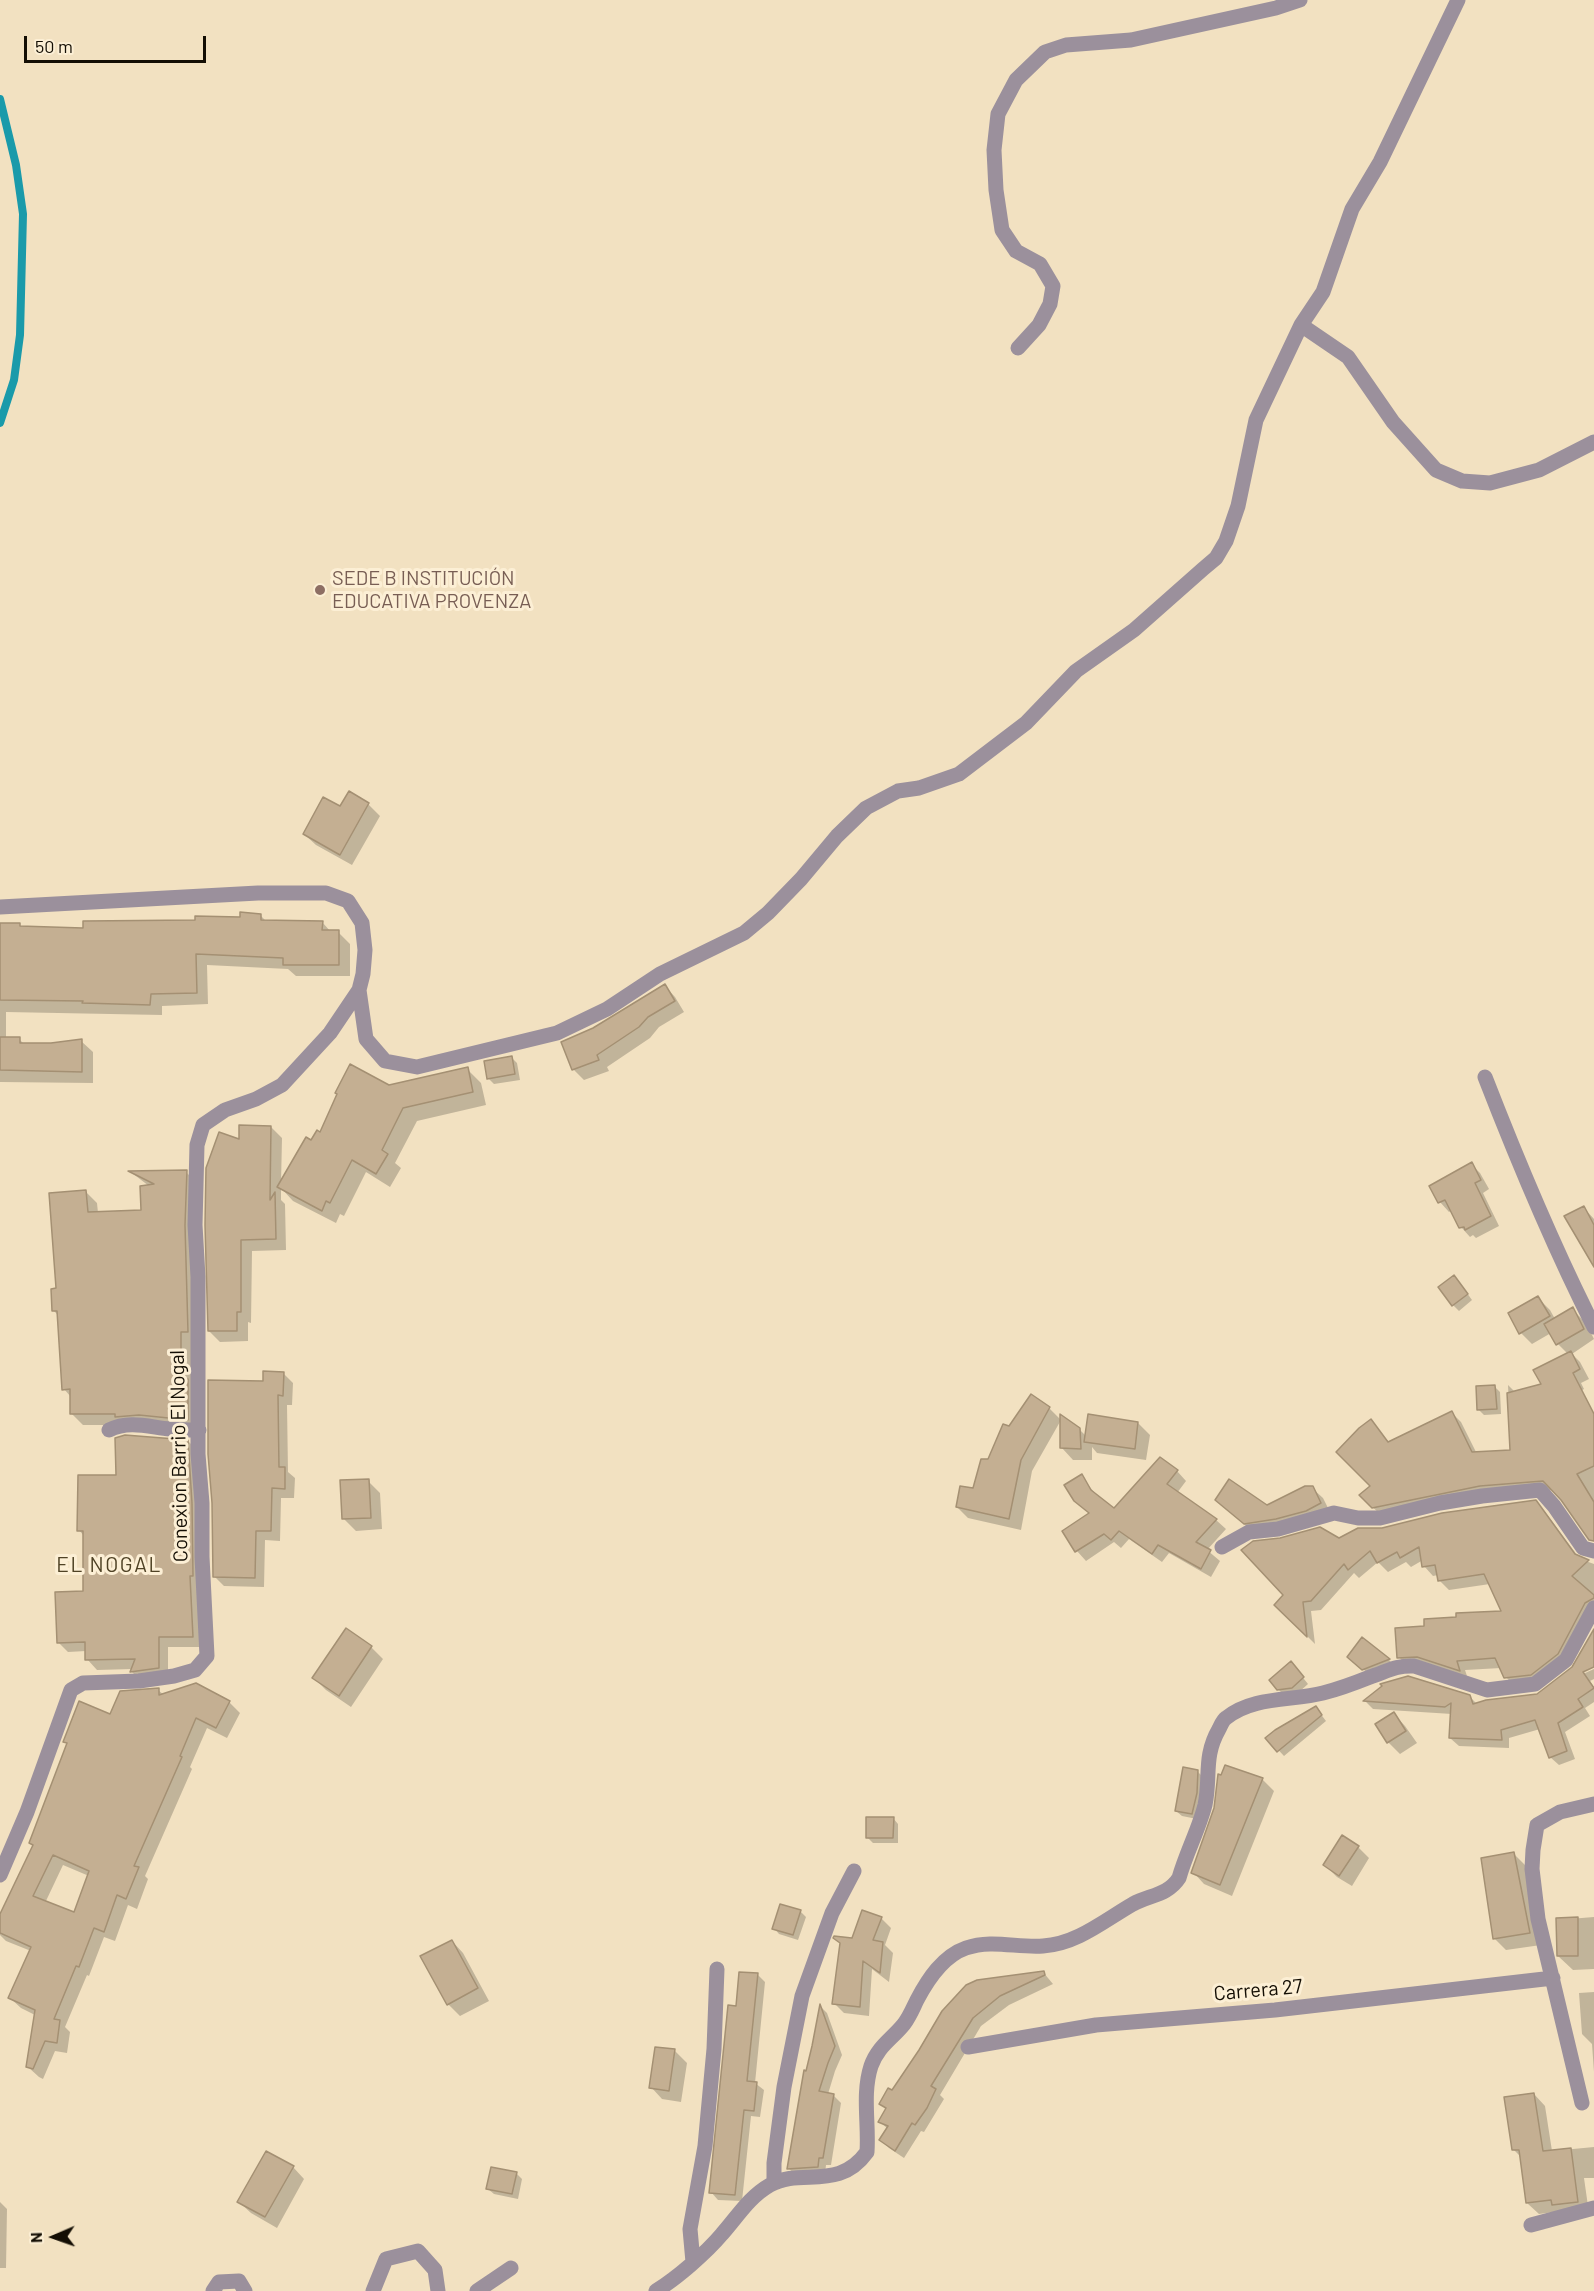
<!DOCTYPE html>
<meta charset="utf-8">
<style>
body{margin:0}
#map{position:relative;width:1594px;height:2291px;overflow:hidden;background:#f2e1c1;font-family:Barlow,sans-serif}
canvas{display:block}
.north{position:absolute;left:24px;top:2207px;width:60px;height:60px;-webkit-text-stroke:4px #fcefd5;paint-order:stroke;rotate:268deg;font-size:16px;font-weight:700;line-height:24px;text-align:center;color:#140e04}
.north::after{content:'';display:block;margin:auto;width:21px;height:27px;background:#140e04;clip-path:polygon(50% 0,100% 100%,50% 72%,0 100%)}
.scale{position:absolute;left:24px;top:36px;width:182px;height:27px;box-sizing:border-box;border:3px solid #140e04;border-top:0;padding-left:8px;font-size:18px;line-height:21px;white-space:nowrap;color:#140e04;-webkit-text-stroke:4px #fcefd5;paint-order:stroke}
</style>
<div id="map">
<canvas width="1594" height="2291"></canvas>
<div class="north">N</div>
<div class="scale">50 m</div>
</div>
<script>
const context = document.querySelector('canvas').getContext('2d');
context.lineJoin = 'round';
function fill(path, color) {
  context.fillStyle = color;
  context.fill(path, 'evenodd');
}
function stroke(path, color, width, dash) {
  context.strokeStyle = color;
  context.lineWidth = width;
  context.lineCap = dash ? 'butt' : 'round';
  context.setLineDash(dash || []);
  context.stroke(path);
}
function label(font, color, halo, rows, align = 'center') {
  context.font = font + ' Barlow,sans-serif';
  context.lineWidth = 6;
  context.setLineDash([]);
  context.textBaseline = 'middle';
  context.strokeStyle = halo;
  context.fillStyle = color;
  for (const [text, x, y, turn = 0] of rows) {
    context.save();
    context.translate(x, y);
    context.rotate((+turn || 0) * Math.PI / 180);
    context.textAlign = isNaN(turn) ? turn : align;
    if (halo) context.strokeText(text, 0, 0);
    context.fillText(text, 0, 0);
    context.restore();
  }
}
const shadow = new Path2D(`
 M 368,804 L 380,816 L 352,865 L 316,845 L 304,834 Z
 M 260,915 L 267,922 L 322,922 L 331,932 L 338,932 L 350,944 L 350,976 L 296,976 L 288,969 L 207,965 L 208,1004 L 162,1006 L 162,1015 L 6,1012 L 6,1039 L 19,1039 L 25,1045 L 51,1045 L 81,1041 L 93,1052 L 93,1083 L 0,1082 L 0,925 L 84,929 L 241,919 Z
 M 665,986 L 675,997 L 684,1012 L 659,1027 L 650,1038 L 607,1067 L 609,1071 L 584,1080 L 574,1070 L 563,1043 L 593,1030 Z
 M 512,1058 L 517,1063 L 520,1080 L 494,1084 L 488,1078 Z
 M 467,1069 L 481,1083 L 486,1105 L 417,1121 L 395,1163 L 401,1168 L 390,1187 L 366,1172 L 344,1216 L 340,1214 L 336,1223 L 293,1201 L 281,1188 L 281,1200 L 285,1204 L 286,1250 L 252,1251 L 251,1323 L 248,1322 L 248,1341 L 220,1342 L 209,1331 L 240,1141 L 271,1127 L 282,1138 L 281,1184 L 311,1142 L 389,1087 Z
 M 1471,1164 L 1480,1173 L 1489,1189 L 1483,1193 L 1499,1226 L 1476,1238 L 1473,1235 L 1470,1237 L 1461,1227 L 1452,1210 L 1449,1212 L 1440,1202 L 1431,1187 Z
 M 186,1172 L 198,1184 L 200,1431 L 125,1425 L 83,1425 L 71,1413 L 71,1397 L 64,1389 L 59,1316 L 54,1311 L 57,1289 L 85,1191 L 97,1203 L 98,1213 L 142,1212 L 149,1186 L 132,1173 Z
 M 1584,1208 L 1594,1219 L 1594,1264 Z
 M 1459,1282 L 1472,1300 L 1459,1311 L 1453,1305 Z
 M 1538,1298 L 1550,1310 L 1555,1319 L 1574,1311 L 1586,1323 L 1594,1339 L 1572,1354 L 1580,1362 L 1589,1379 L 1581,1383 L 1584,1389 L 1529,1419 L 1590,1409 L 1594,1413 L 1594,1542 L 1554,1490 L 1491,1495 L 1383,1517 L 1361,1496 L 1372,1486 L 1370,1421 L 1390,1443 L 1452,1413 L 1461,1422 L 1477,1454 L 1511,1451 L 1508,1385 L 1516,1393 L 1543,1385 L 1568,1354 L 1558,1344 L 1551,1333 L 1532,1344 L 1521,1333 Z
 M 283,1373 L 293,1383 L 292,1405 L 287,1405 L 288,1472 L 295,1478 L 294,1498 L 281,1498 L 280,1541 L 265,1540 L 264,1587 L 224,1586 L 214,1576 L 264,1382 Z
 M 1495,1387 L 1500,1392 L 1501,1414 L 1484,1415 L 1478,1409 Z
 M 1031,1396 L 1049,1408 L 1061,1420 L 1032,1471 L 1021,1530 L 968,1518 L 957,1507 L 974,1490 L 989,1461 Z
 M 1138,1423 L 1150,1435 L 1146,1460 L 1097,1453 L 1092,1447 L 1092,1460 L 1073,1460 L 1062,1448 L 1079,1429 L 1086,1436 Z
 M 188,1441 L 198,1451 L 202,1647 L 168,1647 L 168,1678 L 141,1681 L 131,1671 L 132,1669 L 97,1670 L 87,1659 L 86,1651 L 68,1652 L 58,1642 L 84,1593 L 84,1536 L 79,1530 L 117,1476 Z
 M 1177,1471 L 1186,1481 L 1177,1493 L 1216,1520 L 1226,1529 L 1207,1550 L 1220,1561 L 1211,1577 L 1169,1553 L 1162,1562 L 1129,1539 L 1121,1548 L 1114,1542 L 1086,1561 L 1077,1551 L 1064,1532 L 1090,1514 L 1075,1500 L 1081,1476 L 1098,1497 L 1114,1511 Z
 M 368,1481 L 380,1493 L 382,1529 L 356,1531 L 344,1519 Z
 M 1312,1488 L 1323,1498 L 1331,1514 L 1255,1534 L 1217,1500 L 1266,1507 Z
 M 1535,1502 L 1545,1512 L 1580,1559 L 1594,1564 L 1594,1616 L 1568,1663 L 1515,1687 L 1506,1677 L 1501,1668 L 1465,1670 L 1468,1679 L 1408,1667 L 1399,1657 L 1426,1627 L 1504,1612 L 1490,1584 L 1449,1590 L 1439,1580 L 1438,1575 L 1433,1576 L 1424,1566 L 1423,1560 L 1411,1567 L 1406,1562 L 1388,1572 L 1378,1562 L 1359,1578 L 1354,1573 L 1321,1610 L 1311,1611 L 1315,1644 L 1276,1605 L 1339,1540 L 1382,1529 Z
 M 1594,1631 L 1594,1665 L 1583,1671 L 1583,1674 L 1594,1669 L 1594,1679 L 1590,1681 L 1594,1687 L 1594,1702 L 1585,1708 L 1590,1716 L 1565,1732 L 1575,1759 L 1559,1765 L 1550,1757 L 1540,1729 L 1509,1738 L 1509,1748 L 1459,1746 L 1450,1738 L 1452,1714 L 1373,1709 L 1365,1701 L 1395,1680 L 1412,1677 L 1469,1696 L 1477,1704 L 1537,1695 L 1573,1668 Z
 M 1362,1639 L 1389,1660 L 1394,1665 L 1369,1674 L 1354,1662 Z
 M 371,1647 L 383,1659 L 351,1707 L 326,1690 L 314,1678 Z
 M 1296,1669 L 1308,1684 L 1298,1693 L 1284,1695 L 1278,1689 Z
 M 158,1690 L 164,1695 L 229,1702 L 240,1713 L 227,1738 L 207,1728 L 190,1767 L 192,1769 L 145,1876 L 148,1879 L 137,1909 L 128,1905 L 115,1941 L 104,1937 L 89,1976 L 87,1975 L 65,2027 L 70,2032 L 67,2053 L 55,2051 L 43,2079 L 39,2077 L 28,2067 L 35,2015 L 21,2008 L 10,1998 L 31,1951 L 6,1941 L 0,1935 L 0,1920 L 34,1846 L 68,1745 L 64,1741 ZM 63,1865 L 89,1876 L 75,1914 L 45,1903 Z
 M 1316,1708 L 1326,1721 L 1284,1756 L 1267,1738 Z
 M 1394,1714 L 1405,1726 L 1417,1743 L 1400,1754 L 1388,1742 Z
 M 1198,1772 L 1203,1777 L 1197,1819 L 1182,1816 L 1176,1811 Z
 M 1262,1779 L 1274,1791 L 1232,1896 L 1204,1884 L 1193,1872 Z
 M 893,1818 L 898,1824 L 898,1843 L 873,1843 L 868,1838 Z
 M 1358,1847 L 1369,1858 L 1352,1886 L 1337,1877 L 1325,1865 Z
 M 1514,1854 L 1526,1866 L 1541,1945 L 1506,1950 L 1494,1938 Z
 M 800,1911 L 806,1917 L 798,1940 L 779,1934 L 774,1928 Z
 M 1594,1917 L 1594,1969 L 1573,1970 L 1558,1956 L 1557,1920 Z
 M 881,1918 L 891,1928 L 885,1945 L 893,1953 L 889,1982 L 872,1969 L 869,2016 L 844,2013 L 834,2003 L 841,1944 L 853,1939 Z
 M 452,1941 L 463,1953 L 489,2001 L 460,2016 L 448,2004 Z
 M 1043,1972 L 1053,1984 L 1009,2005 L 981,2026 L 940,2095 L 944,2099 L 924,2132 L 921,2131 L 904,2158 L 889,2148 L 881,2140 L 888,2129 L 880,2122 L 887,2109 L 881,2104 L 893,2092 L 920,2051 L 943,2012 Z
 M 758,1975 L 765,1982 L 755,2083 L 764,2090 L 760,2117 L 751,2116 L 742,2201 L 718,2200 L 711,2192 L 737,2007 Z
 M 1594,1992 L 1594,2072 L 1592,2044 L 1582,2034 L 1579,1993 Z
 M 821,2007 L 827,2013 L 842,2055 L 835,2071 L 828,2094 L 833,2095 L 841,2103 L 831,2165 L 826,2165 L 825,2174 L 797,2176 L 789,2169 Z
 M 656,2048 L 675,2051 L 687,2063 L 681,2102 L 662,2099 L 651,2087 Z
 M 1534,2094 L 1545,2106 L 1552,2151 L 1594,2147 L 1594,2178 L 1584,2178 L 1589,2213 L 1561,2211 L 1539,2214 L 1527,2203 L 1521,2157 L 1514,2150 Z
 M 293,2167 L 304,2179 L 277,2228 L 251,2213 L 239,2202 Z
 M 516,2173 L 522,2179 L 518,2199 L 494,2194 L 488,2189 Z
 M 0,2202 L 7,2209 L 6,2268 L 0,2268 Z`);
const stream = new Path2D(`
 M 0,99 L 16,165 L 23,214 L 20,335 L 14,380 L 0,423`);
const building = new Path2D(`
 M 349,791 L 369,803 L 340,855 L 303,834 L 323,797 L 340,806 Z
 M 240,912 L 261,914 L 261,920 L 323,921 L 322,930 L 339,930 L 339,965 L 283,965 L 283,958 L 196,954 L 197,993 L 151,994 L 150,1005 L 82,1003 L 83,1001 L 0,1000 L 0,923 L 20,923 L 20,926 L 83,928 L 83,921 L 195,920 L 195,916 L 240,917 Z
 M 665,984 L 675,1001 L 648,1017 L 639,1027 L 597,1055 L 599,1060 L 572,1070 L 561,1042 L 593,1028 Z
 M 0,1037 L 20,1037 L 20,1043 L 51,1043 L 82,1039 L 82,1072 L 0,1070 Z
 M 512,1056 L 515,1074 L 487,1079 L 484,1061 Z
 M 350,1064 L 389,1085 L 468,1067 L 473,1092 L 403,1108 L 382,1150 L 388,1154 L 376,1174 L 352,1160 L 330,1203 L 326,1201 L 322,1211 L 277,1187 L 306,1137 L 311,1140 L 317,1130 L 320,1132 L 337,1094 L 335,1093 Z
 M 239,1125 L 271,1126 L 270,1200 L 275,1192 L 276,1239 L 241,1240 L 241,1312 L 237,1312 L 237,1331 L 208,1331 L 205,1225 L 206,1168 L 219,1132 L 239,1139 Z
 M 1472,1162 L 1481,1180 L 1475,1183 L 1491,1216 L 1465,1230 L 1464,1227 L 1459,1228 L 1445,1200 L 1438,1203 L 1429,1186 Z
 M 187,1170 L 185,1225 L 188,1332 L 181,1332 L 181,1379 L 188,1379 L 188,1420 L 139,1415 L 115,1417 L 115,1414 L 70,1414 L 70,1389 L 62,1390 L 57,1311 L 52,1311 L 51,1289 L 56,1288 L 49,1193 L 86,1190 L 88,1212 L 141,1210 L 140,1186 L 154,1184 L 128,1171 Z
 M 1584,1206 L 1594,1225 L 1594,1267 L 1564,1216 Z
 M 1454,1275 L 1468,1294 L 1452,1306 L 1438,1287 Z
 M 1538,1296 L 1550,1316 L 1519,1334 L 1508,1313 Z
 M 1573,1307 L 1584,1329 L 1556,1345 L 1544,1324 Z
 M 1571,1351 L 1580,1369 L 1573,1373 L 1594,1414 L 1594,1466 L 1577,1474 L 1594,1502 L 1594,1541 L 1589,1540 L 1561,1500 L 1543,1481 L 1480,1486 L 1372,1508 L 1359,1495 L 1370,1486 L 1336,1452 L 1359,1428 L 1371,1419 L 1388,1442 L 1452,1411 L 1472,1452 L 1510,1450 L 1507,1393 L 1541,1384 L 1533,1370 Z
 M 263,1371 L 284,1372 L 283,1396 L 278,1395 L 279,1467 L 285,1467 L 285,1489 L 272,1488 L 271,1531 L 256,1531 L 255,1578 L 213,1577 L 212,1503 L 208,1454 L 208,1380 L 263,1381 Z
 M 1495,1385 L 1497,1409 L 1477,1410 L 1476,1386 Z
 M 1031,1394 L 1050,1407 L 1021,1460 L 1009,1519 L 956,1507 L 960,1486 L 973,1488 L 981,1459 L 988,1459 L 1003,1424 L 1009,1426 Z
 M 1060,1414 L 1080,1428 L 1081,1449 L 1060,1448 Z
 M 1088,1414 L 1138,1422 L 1135,1449 L 1084,1442 Z
 M 125,1435 L 188,1440 L 192,1503 L 193,1576 L 190,1576 L 193,1637 L 159,1637 L 159,1668 L 130,1672 L 135,1659 L 85,1660 L 85,1642 L 57,1643 L 55,1592 L 83,1591 L 83,1531 L 77,1531 L 78,1475 L 116,1475 L 115,1438 Z
 M 1160,1457 L 1178,1470 L 1167,1484 L 1217,1519 L 1196,1542 L 1211,1550 L 1201,1569 L 1158,1545 L 1152,1554 L 1119,1531 L 1111,1540 L 1104,1534 L 1075,1552 L 1062,1531 L 1089,1513 L 1074,1501 L 1064,1485 L 1082,1474 L 1091,1490 L 1114,1508 Z
 M 369,1479 L 371,1518 L 342,1519 L 340,1480 Z
 M 1229,1479 L 1267,1505 L 1305,1486 L 1313,1486 L 1321,1503 L 1306,1511 L 1276,1519 L 1244,1524 L 1215,1500 Z
 M 1536,1500 L 1575,1554 L 1589,1560 L 1572,1576 L 1594,1595 L 1594,1598 L 1585,1603 L 1558,1654 L 1531,1675 L 1504,1678 L 1495,1658 L 1457,1661 L 1460,1671 L 1417,1657 L 1397,1658 L 1395,1628 L 1424,1626 L 1424,1619 L 1456,1617 L 1456,1613 L 1501,1611 L 1484,1574 L 1438,1581 L 1435,1565 L 1422,1567 L 1419,1547 L 1400,1558 L 1397,1552 L 1377,1563 L 1370,1551 L 1348,1570 L 1344,1564 L 1311,1601 L 1303,1602 L 1307,1637 L 1274,1605 L 1283,1595 L 1241,1550 L 1253,1541 L 1280,1538 L 1320,1527 L 1339,1538 L 1358,1528 L 1382,1528 L 1442,1513 Z
 M 346,1628 L 372,1646 L 339,1696 L 312,1678 Z
 M 1594,1629 L 1594,1667 L 1583,1672 L 1594,1688 L 1578,1699 L 1583,1707 L 1558,1723 L 1567,1751 L 1549,1758 L 1535,1720 L 1501,1730 L 1502,1740 L 1449,1738 L 1451,1703 L 1445,1707 L 1363,1701 L 1382,1686 L 1380,1684 L 1408,1676 L 1470,1695 L 1473,1704 L 1486,1700 L 1537,1694 L 1572,1667 Z
 M 1362,1637 L 1390,1659 L 1362,1670 L 1347,1657 Z
 M 1291,1661 L 1304,1677 L 1292,1688 L 1277,1690 L 1269,1680 Z
 M 196,1683 L 230,1701 L 216,1728 L 196,1718 L 180,1756 L 182,1757 L 134,1866 L 139,1867 L 126,1899 L 117,1895 L 104,1932 L 94,1928 L 79,1967 L 76,1966 L 54,2019 L 60,2020 L 57,2043 L 45,2041 L 33,2069 L 26,2067 L 35,2010 L 8,1998 L 31,1947 L 0,1933 L 0,1914 L 33,1845 L 29,1843 L 67,1743 L 63,1742 L 79,1701 L 110,1714 L 120,1691 L 159,1688 L 159,1695 ZM 53,1855 L 89,1871 L 74,1912 L 33,1896 Z
 M 1316,1706 L 1322,1715 L 1277,1752 L 1265,1738 L 1275,1730 Z
 M 1394,1712 L 1406,1731 L 1387,1743 L 1375,1724 Z
 M 1225,1765 L 1263,1778 L 1220,1885 L 1191,1873 L 1214,1808 L 1218,1774 L 1221,1775 Z
 M 1183,1767 L 1198,1770 L 1197,1793 L 1192,1814 L 1175,1811 Z
 M 866,1817 L 894,1817 L 893,1838 L 866,1838 Z
 M 1342,1835 L 1359,1846 L 1339,1876 L 1323,1865 Z
 M 1514,1852 L 1530,1933 L 1493,1939 L 1481,1858 Z
 M 780,1904 L 801,1910 L 793,1935 L 772,1929 Z
 M 862,1910 L 882,1917 L 873,1940 L 883,1942 L 880,1973 L 863,1961 L 860,2007 L 832,2004 L 840,1943 L 833,1938 L 834,1936 L 852,1938 Z
 M 1578,1917 L 1578,1956 L 1557,1956 L 1556,1918 Z
 M 452,1940 L 478,1988 L 447,2005 L 420,1956 Z
 M 1044,1971 L 1045,1975 L 1000,1996 L 973,2018 L 931,2086 L 936,2089 L 927,2108 L 915,2125 L 912,2123 L 895,2151 L 879,2140 L 888,2126 L 878,2122 L 886,2108 L 879,2104 L 888,2088 L 892,2090 L 919,2050 L 942,2011 L 966,1985 L 977,1980 Z
 M 739,1972 L 758,1973 L 747,2081 L 757,2082 L 754,2111 L 744,2110 L 735,2195 L 709,2193 L 728,2005 L 736,2006 Z
 M 820,2004 L 835,2046 L 828,2063 L 819,2091 L 834,2094 L 823,2158 L 819,2158 L 818,2167 L 787,2169 L 804,2070 L 806,2071 L 812,2046 Z
 M 655,2047 L 675,2049 L 669,2091 L 649,2088 Z
 M 1534,2093 L 1543,2151 L 1571,2148 L 1578,2202 L 1552,2205 L 1551,2200 L 1526,2203 L 1519,2150 L 1512,2150 L 1504,2097 Z
 M 266,2151 L 294,2166 L 265,2217 L 237,2202 Z
 M 491,2167 L 517,2172 L 512,2194 L 486,2189 Z`);
const pedestrian = new Path2D(`
 M 1222,1547 L 1249,1532 L 1278,1529 L 1334,1513 L 1358,1518 L 1380,1518 L 1440,1503 L 1482,1496 L 1540,1490 L 1554,1506 L 1583,1548 L 1594,1551`);
const minor = new Path2D(`
 M 1301,325 L 1348,357 L 1393,422 L 1436,470 L 1462,481 L 1490,483 L 1539,470 L 1594,442
 M 1018,348 L 1039,325 L 1050,304 L 1053,286 L 1040,264 L 1016,251 L 1002,230 L 996,190 L 994,150 L 998,114 L 1016,80 L 1045,52 L 1066,45 L 1131,40 L 1276,8 L 1300,0
 M 0,907 L 258,893 L 326,893 L 348,901 L 362,923 L 365,950 L 363,974 L 359,990 L 366,1039 L 385,1061 L 417,1067 L 557,1033 L 607,1009 L 660,974 L 744,933 L 768,913 L 801,879 L 837,836 L 866,808 L 898,791 L 919,788 L 959,774 L 1026,723 L 1076,671 L 1134,630 L 1203,569 L 1216,558 L 1226,541 L 1238,506 L 1256,420 L 1301,325 L 1323,292 L 1352,209 L 1380,162 L 1458,0
 M 1485,1077 C 1518,1162 1553,1246 1594,1327
 M 109,1430 C 129,1420 149,1427 170,1429 C 180,1430 189,1430 199,1430
 M 0,1875 L 27,1812 L 71,1690 L 83,1683 L 139,1681 L 174,1676 L 195,1670 L 207,1656 L 202,1557 L 202,1503 L 198,1454 L 198,1277 L 195,1225 L 197,1145 L 203,1125 L 225,1110 L 256,1099 L 282,1085 L 330,1033 L 359,990
 M 968,2047 L 1096,2025 L 1275,2010 L 1553,1978
 M 1582,2103 L 1538,1919 L 1532,1869 L 1533,1850 L 1537,1825 L 1560,1812 L 1594,1804
 M 774,2183 L 774,2163 L 784,2087 L 802,1996 L 832,1913 L 854,1871
 M 1531,2225 L 1594,2208
 M 693,2262 L 690,2229 L 705,2146 L 714,2049 L 717,1969
 M 213,2291 L 219,2282 L 239,2281 L 245,2291
 M 373,2291 L 386,2259 L 418,2251 L 435,2270 L 438,2291
 M 477,2291 L 511,2268
 M 656,2291 C 677,2278 706,2253 722,2234 C 738,2216 749,2197 770,2185 C 802,2167 838,2192 867,2152 C 869,2123 862,2094 871,2066 C 878,2046 892,2039 904,2024 C 910,2016 913,2008 917,2000 C 928,1979 943,1956 966,1948 C 992,1939 1017,1948 1043,1946 C 1077,1944 1105,1920 1133,1904 C 1150,1895 1168,1895 1179,1878 C 1186,1853 1199,1829 1205,1805 C 1211,1776 1203,1757 1219,1729 C 1221,1725 1223,1720 1226,1718 C 1253,1696 1292,1701 1323,1693 C 1339,1689 1355,1683 1370,1677 C 1386,1672 1396,1665 1414,1666 L 1487,1690 L 1535,1684 L 1566,1660 L 1594,1608`);
const markers = [
 [320,590,6,"#8d6e63"]
];
const educationNames = [
 ["SEDE B INSTITUCIÓN",332,578],
 ["EDUCATIVA PROVENZA",332,601]
];
const streetNames = [
 ["Conexion Barrio El Nogal",179,1456,-91],
 ["Carrera 27",1258,1990,-5]
];
const neighbourhoodNames = [
 ["EL NOGAL",109,1565]
];
fill(shadow, '#0003');
stroke(stream, '#1a9aaa', 8);
fill(building, '#c4af92');
stroke(building, '#a49073', 1.5);
stroke(pedestrian, '#9b909c', 15);
stroke(minor, '#9b909c', 15);
for (const [x, y, r, color] of markers) {
  const dot = new Path2D();
  dot.arc(x, y, r, 0, 2 * Math.PI);
  context.fillStyle = color;
  context.fill(dot);
  stroke(dot, '#fcefd5', 2);
}
label('20px', '#785e54', '#fcefd5', educationNames, 'left');
label('20px', '#140e04', '#fcefd5', streetNames);
context.letterSpacing = '1.5px';
label('21px', '#4f4225', '#fcefd5', neighbourhoodNames);
context.letterSpacing = '0px';
</script>
